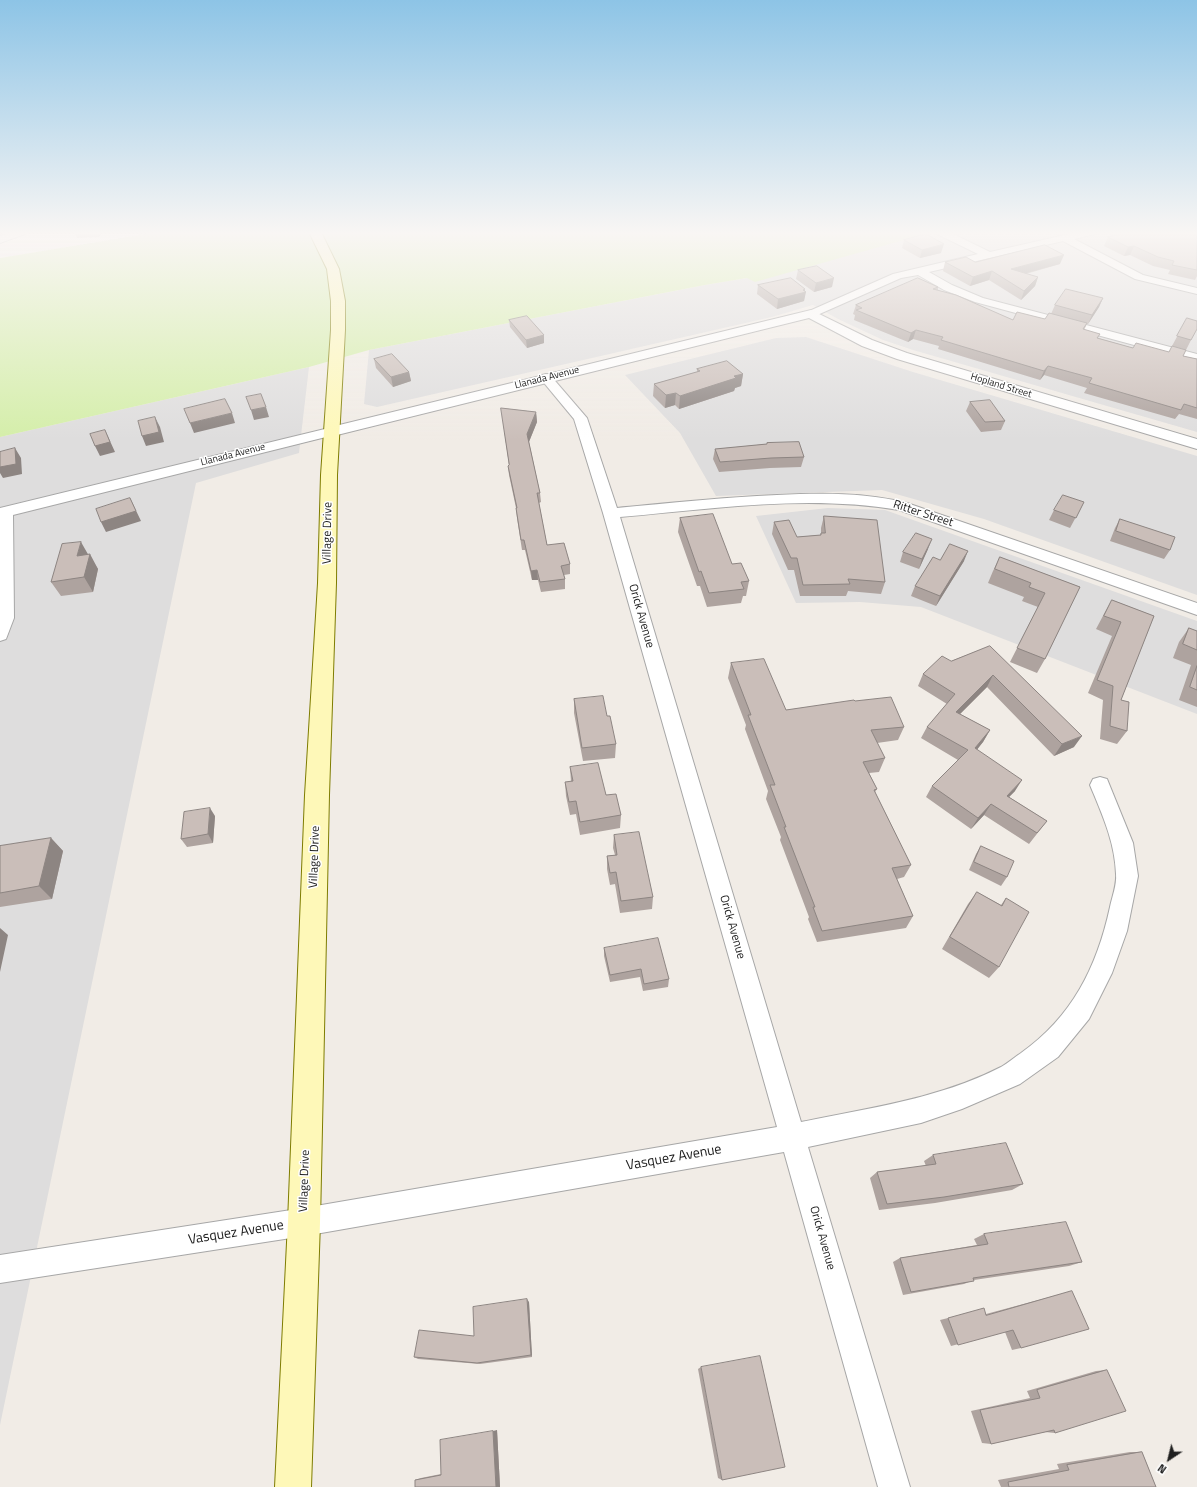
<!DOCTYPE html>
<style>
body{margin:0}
#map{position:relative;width:1197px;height:1487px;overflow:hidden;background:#f1ece6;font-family:"Titillium Web",sans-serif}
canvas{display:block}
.north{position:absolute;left:1149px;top:1439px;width:40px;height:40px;-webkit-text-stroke:3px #fff;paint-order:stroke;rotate:215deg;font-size:11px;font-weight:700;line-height:16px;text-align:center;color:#202020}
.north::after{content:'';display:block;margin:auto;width:14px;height:18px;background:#202020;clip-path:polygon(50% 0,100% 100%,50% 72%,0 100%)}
</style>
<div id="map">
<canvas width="1197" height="1487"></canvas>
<div class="north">N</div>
</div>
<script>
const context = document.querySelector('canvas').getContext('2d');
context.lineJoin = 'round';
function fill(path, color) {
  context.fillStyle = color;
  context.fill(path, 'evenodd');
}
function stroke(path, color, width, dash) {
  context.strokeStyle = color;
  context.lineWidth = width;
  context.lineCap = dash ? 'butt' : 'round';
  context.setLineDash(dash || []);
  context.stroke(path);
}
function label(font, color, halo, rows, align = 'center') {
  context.font = font + ' "Titillium Web",sans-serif';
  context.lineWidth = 3;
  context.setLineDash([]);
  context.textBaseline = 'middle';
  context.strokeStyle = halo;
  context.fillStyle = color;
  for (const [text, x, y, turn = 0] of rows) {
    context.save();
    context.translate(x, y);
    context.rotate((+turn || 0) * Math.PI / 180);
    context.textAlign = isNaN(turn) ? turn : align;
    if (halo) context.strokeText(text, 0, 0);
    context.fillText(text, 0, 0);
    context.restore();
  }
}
const residential = new Path2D(`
 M 932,232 L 1197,232 L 1197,432 L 913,350 L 883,340 L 838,319 L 813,305 L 772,317 L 377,407 L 364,404 L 369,350 L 705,285 L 747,278 Z
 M 806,337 L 913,372 L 1197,456 L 1197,595 L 984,519 L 882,490 L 716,496 L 680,433 L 625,375 L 776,338 Z
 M 309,367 L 299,453 L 196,483 L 0,1425 L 0,437 Z
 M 828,508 L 885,510 L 1197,621 L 1197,714 L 921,607 L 860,602 L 796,603 L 756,516 Z`);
const grass = new Path2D(`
 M 157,232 L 932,232 L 755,282 L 747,278 L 705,285 L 369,350 L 309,367 L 0,437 L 0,258 Z`);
const minor = new Path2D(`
 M 12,232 L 26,232 L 25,234 L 0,243 L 0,236 Z
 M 936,232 L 949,232 L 990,252 L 1078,232 L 1096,232 L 1095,234 L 1074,239 L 1143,275 L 1197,288 L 1197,294 L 1135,279 L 1063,241 L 929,272 L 952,285 L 983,298 L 1197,354 L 1197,362 L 975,302 L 944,290 L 918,275 L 901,278 L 815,316 L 807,316 L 805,314 L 807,312 L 893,274 L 978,254 L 937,234 Z
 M 546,374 L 550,375 L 587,418 L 617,508 C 670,503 724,497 777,495 C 820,493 865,492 907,503 L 1197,603 L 1197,615 L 899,510 C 806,494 713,509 620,517 L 801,1122 C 868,1108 939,1099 1001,1067 C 1008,1063 1015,1057 1021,1053 C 1072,1017 1097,967 1110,907 C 1112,897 1117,885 1116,874 C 1115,842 1102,814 1090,785 L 1093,779 L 1100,777 L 1107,779 L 1133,843 L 1138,876 L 1127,931 L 1112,973 L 1089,1019 L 1058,1057 L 1020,1084 L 962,1109 L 921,1123 L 808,1147 L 910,1487 L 878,1487 L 784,1152 L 304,1236 L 0,1283 L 0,1255 L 304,1208 L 777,1127 L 603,513 L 574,419 L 540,378 L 542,375 Z
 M 333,427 L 338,428 L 340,431 L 338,434 L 13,515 L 14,618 L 6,639 L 0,641 L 0,508 Z`);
const tertiary = new Path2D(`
 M 811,310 L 872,340 L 907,353 L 1197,439 L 1197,449 L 897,359 L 862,346 L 809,318 L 333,436 L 327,434 L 325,431 L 327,428 Z`);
const secondary = new Path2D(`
 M 309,232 L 321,232 L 339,269 L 345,301 L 345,330 L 337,475 L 336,583 L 329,795 L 320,1222 L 311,1487 L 275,1487 L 288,1222 L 305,795 L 318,583 L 321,475 L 331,330 L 331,301 L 327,269 Z`);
const wall = new Path2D(`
 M 74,232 L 101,232 L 99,237 L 77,238 Z
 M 1197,234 L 1197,276 L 1195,280 L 1168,274 L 1170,270 L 1153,266 L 1130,255 L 1124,256 L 1104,246 L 1108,237 Z
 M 904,240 L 941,253 L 920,258 L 902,248 Z
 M 945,262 L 975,262 L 1060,264 L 1026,274 L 1038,277 L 1035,286 L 1021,300 L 989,280 L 970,286 L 943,271 Z
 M 798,270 L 832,287 L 814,292 L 796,279 Z
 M 758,285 L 805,291 L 804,301 L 777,309 L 757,294 Z
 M 938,287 L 938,290 L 1013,320 L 1045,319 L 1051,314 L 1055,305 L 1103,298 L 1099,307 L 1088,324 L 1087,324 L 1084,330 L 1100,334 L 1098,338 L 1133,348 L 1183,356 L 1197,359 L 1197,419 L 1179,414 L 1175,419 L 1084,393 L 1087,388 L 1044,375 L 1040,380 L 938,349 L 939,346 L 913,339 L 908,342 L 854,320 L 855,315 L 853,314 L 856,305 Z
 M 1187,318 L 1191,340 L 1186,350 L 1172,346 Z
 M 509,320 L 544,335 L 544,343 L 527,348 L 510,327 Z
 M 374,359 L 409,372 L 411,381 L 393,387 L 376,368 Z
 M 697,369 L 743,374 L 741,386 L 735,388 L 734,391 L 679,409 L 675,405 L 665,408 L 653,396 L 654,384 L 697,372 Z
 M 970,402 L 1005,421 L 1001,430 L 981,432 L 966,411 Z
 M 501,408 L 536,412 L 537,422 L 529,442 L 540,493 L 541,502 L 539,503 L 547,545 L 570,564 L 570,574 L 564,575 L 565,579 L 565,589 L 541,592 L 538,580 L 532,580 L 525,550 L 522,550 L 517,518 L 516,508 L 509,475 L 508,466 L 509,465 Z
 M 767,443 L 804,457 L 801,467 L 770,468 L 719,472 L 713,459 L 715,449 L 767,444 Z
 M 1084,502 L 1070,528 L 1049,520 L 1054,510 Z
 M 824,516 L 885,582 L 881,594 L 848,591 L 846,596 L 800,596 L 794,570 L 788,570 L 772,534 L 774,522 L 797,537 L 820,535 L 821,533 L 821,528 Z
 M 680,518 L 732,564 L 749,581 L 746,596 L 743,596 L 741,603 L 707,607 L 700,586 L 697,586 L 678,532 Z
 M 1120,519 L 1170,550 L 1164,559 L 1110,541 L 1115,528 Z
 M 928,549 L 919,569 L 900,562 L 903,552 Z
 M 88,554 L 98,569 L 93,592 L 61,596 L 51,582 Z
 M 1000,557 L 1080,587 L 1045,659 L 1037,673 L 1010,662 L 1038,607 L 1022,601 L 1024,597 L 988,583 L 993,571 Z
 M 940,560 L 964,561 L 936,606 L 911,596 L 915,586 Z
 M 1112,600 L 1154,616 L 1121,700 L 1127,731 L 1117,744 L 1100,739 L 1103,700 L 1088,693 L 1112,636 L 1096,629 L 1104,614 Z
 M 1189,628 L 1197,631 L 1197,707 L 1179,700 L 1191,665 L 1173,658 L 1179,642 Z
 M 990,646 L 1074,747 L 1054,756 L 987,687 L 960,714 L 990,730 L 983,742 L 977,749 L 1015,791 L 1009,797 L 1047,821 L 1029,844 L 984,815 L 971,829 L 926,797 L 932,786 L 958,760 L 921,738 L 927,727 L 947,704 L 918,686 L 923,674 L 951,661 Z
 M 731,663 L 786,710 L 855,701 L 904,727 L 898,740 L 877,743 L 885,758 L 879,772 L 869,773 L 877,789 L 875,792 L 911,865 L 904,877 L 897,879 L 913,916 L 906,928 L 817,942 L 808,919 L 809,917 L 780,840 L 781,837 L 766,799 L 768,791 L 745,729 L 746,725 L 728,678 Z
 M 574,699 L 607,716 L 616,744 L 615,758 L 583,761 L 574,713 Z
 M 570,767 L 606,795 L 621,815 L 620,828 L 580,835 L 576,814 L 570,815 L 566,796 L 565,782 L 571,782 Z
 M 215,816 L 213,843 L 187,847 L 181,839 Z
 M 614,835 L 653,897 L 652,909 L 620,913 L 615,884 L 610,885 L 607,869 L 607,856 L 615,855 L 613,848 Z
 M 51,838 L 63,851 L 52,899 L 0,907 L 0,846 Z
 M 981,846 L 1007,877 L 1001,886 L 969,870 L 976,854 Z
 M 977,892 L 1001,905 L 1006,898 L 999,967 L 989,978 L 942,949 L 968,904 Z
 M 604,948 L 669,979 L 668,987 L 643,991 L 640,977 L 610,982 L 604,956 Z
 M 933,1155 L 1023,1184 L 1012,1190 L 935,1203 L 879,1210 L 870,1178 L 877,1172 L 926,1166 L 924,1161 Z
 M 984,1234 L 1082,1262 L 1069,1266 L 974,1280 L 964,1284 L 903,1295 L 893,1262 L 900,1258 L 977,1245 L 974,1239 Z
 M 1072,1291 L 1021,1348 L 1012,1350 L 1005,1332 L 951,1346 L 940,1320 L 948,1318 L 986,1314 Z
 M 529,1302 L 532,1357 L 480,1364 L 418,1359 L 414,1357 L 474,1336 Z
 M 701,1367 L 722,1480 L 718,1478 L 698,1369 Z
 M 1107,1370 L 1055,1433 L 1045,1432 L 991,1444 L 982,1443 L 971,1411 L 1030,1398 L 1027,1391 L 1096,1371 Z
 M 497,1430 L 500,1487 L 415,1480 L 421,1478 L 441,1474 Z
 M 1130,1452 L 1142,1452 L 1156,1487 L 1001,1487 L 998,1480 L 1059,1469 L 1057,1464 Z`);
const shadedWall = new Path2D(`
 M 97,232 L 101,232 L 99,237 Z
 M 944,244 L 941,253 L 920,258 L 922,250 Z
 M 1134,246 L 1130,255 L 1124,256 L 1128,247 Z
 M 1064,255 L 1060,264 L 1008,278 L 1011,269 Z
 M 992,271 L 989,280 L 970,286 L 973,277 Z
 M 1038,277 L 1035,286 L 1021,300 L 1024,291 Z
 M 834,278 L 832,287 L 814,292 L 816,283 Z
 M 805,289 L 805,292 L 806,292 L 804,301 L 777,309 L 778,299 Z
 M 1103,298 L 1099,307 L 1088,324 L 1092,315 Z
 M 916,330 L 913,339 L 908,342 L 911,333 Z
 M 544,335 L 544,343 L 527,348 L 526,340 Z
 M 1048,366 L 1044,375 L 1040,380 L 1044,371 Z
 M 409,372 L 411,381 L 393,387 L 391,377 Z
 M 743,374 L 741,386 L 735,388 L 734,391 L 679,409 L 680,396 L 734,376 Z
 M 676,393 L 675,405 L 665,408 L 666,395 Z
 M 266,407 L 269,417 L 254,420 L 251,410 Z
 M 536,412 L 537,422 L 528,444 L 527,434 Z
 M 232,413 L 235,423 L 194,433 L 190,423 Z
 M 155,417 L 160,427 L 164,442 L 146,446 L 142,436 Z
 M 105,430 L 115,452 L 100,456 L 95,446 Z
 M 15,448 L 21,458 L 22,474 L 3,478 L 0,473 L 0,467 Z
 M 130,498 L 141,521 L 106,532 L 101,522 Z
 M 932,539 L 928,549 L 919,569 L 922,559 Z
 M 81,542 L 89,556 L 90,554 L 98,569 L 93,592 L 84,577 L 77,556 Z
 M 968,551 L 964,561 L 936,606 L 940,596 Z
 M 537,570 L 538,580 L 532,580 L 531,571 Z
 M 993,675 L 987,687 L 950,724 L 956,712 Z
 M 990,730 L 983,742 L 969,760 L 975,748 Z
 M 1082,736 L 1074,747 L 1054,756 L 1062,744 Z
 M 1022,780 L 1015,791 L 999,807 L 1007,796 Z
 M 991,804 L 984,815 L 971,829 L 978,818 Z
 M 210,808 L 215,816 L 213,843 L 208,834 Z
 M 51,838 L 63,851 L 52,899 L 39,886 Z
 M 0,928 L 8,935 L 0,972 Z
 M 527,1299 L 529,1302 L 532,1357 L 531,1355 Z
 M 497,1430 L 500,1487 L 496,1487 L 493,1431 Z`);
const building = new Path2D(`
 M 1129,232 L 1192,232 L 1197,234 L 1197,270 L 1172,265 L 1174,261 L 1158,257 L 1134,246 L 1128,247 L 1108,237 Z
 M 926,234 L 944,244 L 922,250 L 904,240 Z
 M 1045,245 L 1064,255 L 1011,269 L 1038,277 L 1024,291 L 992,271 L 973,277 L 945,262 L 966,257 L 975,262 Z
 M 817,266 L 834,278 L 816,283 L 798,270 Z
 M 791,278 L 805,289 L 803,290 L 806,292 L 778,299 L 758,285 Z
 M 918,278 L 938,287 L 933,289 L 956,295 L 1013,320 L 1017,312 L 1045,319 L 1049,313 L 1087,323 L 1083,329 L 1100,334 L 1097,338 L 1133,348 L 1136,343 L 1169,352 L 1172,346 L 1186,350 L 1183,356 L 1197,359 L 1197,408 L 1184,404 L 1181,410 L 1089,383 L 1092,378 L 1048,366 L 1044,371 L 941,340 L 943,337 L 916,330 L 911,333 L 856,310 L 862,308 L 856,305 Z
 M 1066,289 L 1103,298 L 1092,315 L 1055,305 Z
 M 527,316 L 544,335 L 526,340 L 509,320 Z
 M 1187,318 L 1197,321 L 1197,329 L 1191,340 L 1177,336 Z
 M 392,354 L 409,372 L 391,377 L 374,359 Z
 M 727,361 L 743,374 L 734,376 L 736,378 L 680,396 L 676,393 L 666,395 L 654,384 L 700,371 L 697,369 Z
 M 261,394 L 266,407 L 251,410 L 246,397 Z
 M 225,399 L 232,413 L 190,423 L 184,409 Z
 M 990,400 L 1005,421 L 985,422 L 970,402 Z
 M 501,408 L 536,412 L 527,434 L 540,493 L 537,493 L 547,545 L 564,543 L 570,564 L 561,566 L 565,579 L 540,582 L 537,570 L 531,571 L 524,540 L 521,540 L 516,508 L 517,508 L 508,466 L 509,465 Z
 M 155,417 L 159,432 L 142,436 L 138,421 Z
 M 105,430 L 110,442 L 95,446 L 90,434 Z
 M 799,442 L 804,457 L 771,458 L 720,462 L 715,449 L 767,444 L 767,443 Z
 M 15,448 L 16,464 L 0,467 L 0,452 Z
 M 1063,495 L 1084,502 L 1076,518 L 1054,510 Z
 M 130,498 L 136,511 L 101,522 L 96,509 Z
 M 713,514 L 732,564 L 741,563 L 749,581 L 741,582 L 744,589 L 709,593 L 701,571 L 699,572 L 680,518 Z
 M 824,516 L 877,520 L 885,582 L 848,579 L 850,584 L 803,585 L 797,558 L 791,558 L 774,522 L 789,520 L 797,537 L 821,535 L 821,533 L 825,533 Z
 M 1120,519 L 1175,537 L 1170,550 L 1116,531 Z
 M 916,533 L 932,539 L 922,559 L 903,552 Z
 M 81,542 L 77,556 L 90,554 L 84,577 L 51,582 L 62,544 Z
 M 950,544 L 968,551 L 940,596 L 915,586 L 933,557 L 940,560 Z
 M 1000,557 L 1080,587 L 1045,659 L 1017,648 L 1045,593 L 1029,587 L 1031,583 L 995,569 Z
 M 1112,600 L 1154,616 L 1121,700 L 1129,702 L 1127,731 L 1110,726 L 1113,686 L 1097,680 L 1121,622 L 1104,616 Z
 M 1189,628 L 1197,631 L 1197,650 L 1183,644 Z
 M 990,646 L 1082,736 L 1062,744 L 993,675 L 956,712 L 990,730 L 975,748 L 1022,780 L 1007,796 L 1047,821 L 1037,833 L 991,804 L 978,818 L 932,786 L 968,750 L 927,727 L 955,694 L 923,674 L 942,656 L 951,661 Z
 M 764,659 L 786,710 L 854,700 L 855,701 L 891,697 L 904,727 L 871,730 L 885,758 L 863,762 L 877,789 L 874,790 L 911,865 L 892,868 L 913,916 L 822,931 L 813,907 L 815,907 L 784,827 L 786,827 L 770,785 L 775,785 L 748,715 L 751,715 L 731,663 Z
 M 1197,666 L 1197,690 L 1190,687 Z
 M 603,696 L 607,716 L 610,716 L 616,744 L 582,748 L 574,699 Z
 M 598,763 L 606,795 L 616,794 L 621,815 L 580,822 L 576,801 L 569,802 L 565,782 L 573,781 L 570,767 Z
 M 210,808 L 208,834 L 181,839 L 184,812 Z
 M 639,832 L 653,897 L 621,901 L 616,872 L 610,873 L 607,856 L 617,855 L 614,835 Z
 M 51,838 L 39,886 L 0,893 L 0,846 Z
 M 981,846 L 1014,861 L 1007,877 L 974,862 Z
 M 977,892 L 1002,906 L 1006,898 L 1029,912 L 999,967 L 950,937 Z
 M 658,938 L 669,979 L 644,984 L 641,969 L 610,975 L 604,948 Z
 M 1006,1143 L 1023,1184 L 944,1197 L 887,1204 L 877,1172 L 936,1164 L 933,1155 Z
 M 1066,1222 L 1082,1262 L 973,1278 L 974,1281 L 911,1292 L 900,1258 L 988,1244 L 984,1234 Z
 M 1072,1291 L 1089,1329 L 1021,1348 L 1013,1330 L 958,1345 L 948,1318 L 984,1308 L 986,1315 Z
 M 527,1299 L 531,1355 L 477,1363 L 414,1357 L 419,1330 L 474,1336 L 473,1307 Z
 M 760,1356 L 785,1467 L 722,1480 L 701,1367 Z
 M 1107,1370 L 1126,1411 L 1055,1433 L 1054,1430 L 991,1444 L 980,1410 L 1040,1398 L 1037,1390 Z
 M 493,1431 L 496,1487 L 415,1487 L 415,1480 L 441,1475 L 440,1440 Z
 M 1142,1452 L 1156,1487 L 1009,1487 L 1008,1482 L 1069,1470 L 1067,1465 Z`);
const farStreetnames = [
 ["Llanada Avenue",547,378,-14],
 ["Hopland Street",1001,386,17],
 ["Llanada Avenue",233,455,-14]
];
const streetNames = [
 ["Ritter Street",923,514,18],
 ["Village Drive",328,533,-89],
 ["Orick Avenue",641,616,74],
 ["Village Drive",315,857,-88],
 ["Orick Avenue",732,927,74],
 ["Village Drive",305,1181,-88],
 ["Orick Avenue",822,1238,74]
];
const nearStreetnames = [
 ["Vasquez Avenue",674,1158,-10],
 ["Vasquez Avenue",236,1233,-9]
];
fill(residential, '#dedddd');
fill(grass, '#d4eea9');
stroke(minor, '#a7a7a7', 2);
stroke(tertiary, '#a7a7a7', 2);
stroke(secondary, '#7e7c00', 2);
fill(minor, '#fff');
fill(tertiary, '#fff');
fill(secondary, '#fef8b8');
fill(wall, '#aea39f');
fill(shadedWall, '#8d8582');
fill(building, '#cabeb9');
stroke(building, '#8d8582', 1);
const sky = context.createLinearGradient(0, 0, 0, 440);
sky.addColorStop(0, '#8dc4e6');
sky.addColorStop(0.53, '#f9f6f4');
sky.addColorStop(1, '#f9f6f400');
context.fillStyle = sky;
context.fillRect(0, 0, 1197, 440);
label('10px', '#202020', '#fff', farStreetnames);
label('12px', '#202020', '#fff', streetNames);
label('14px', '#202020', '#fff', nearStreetnames);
</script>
